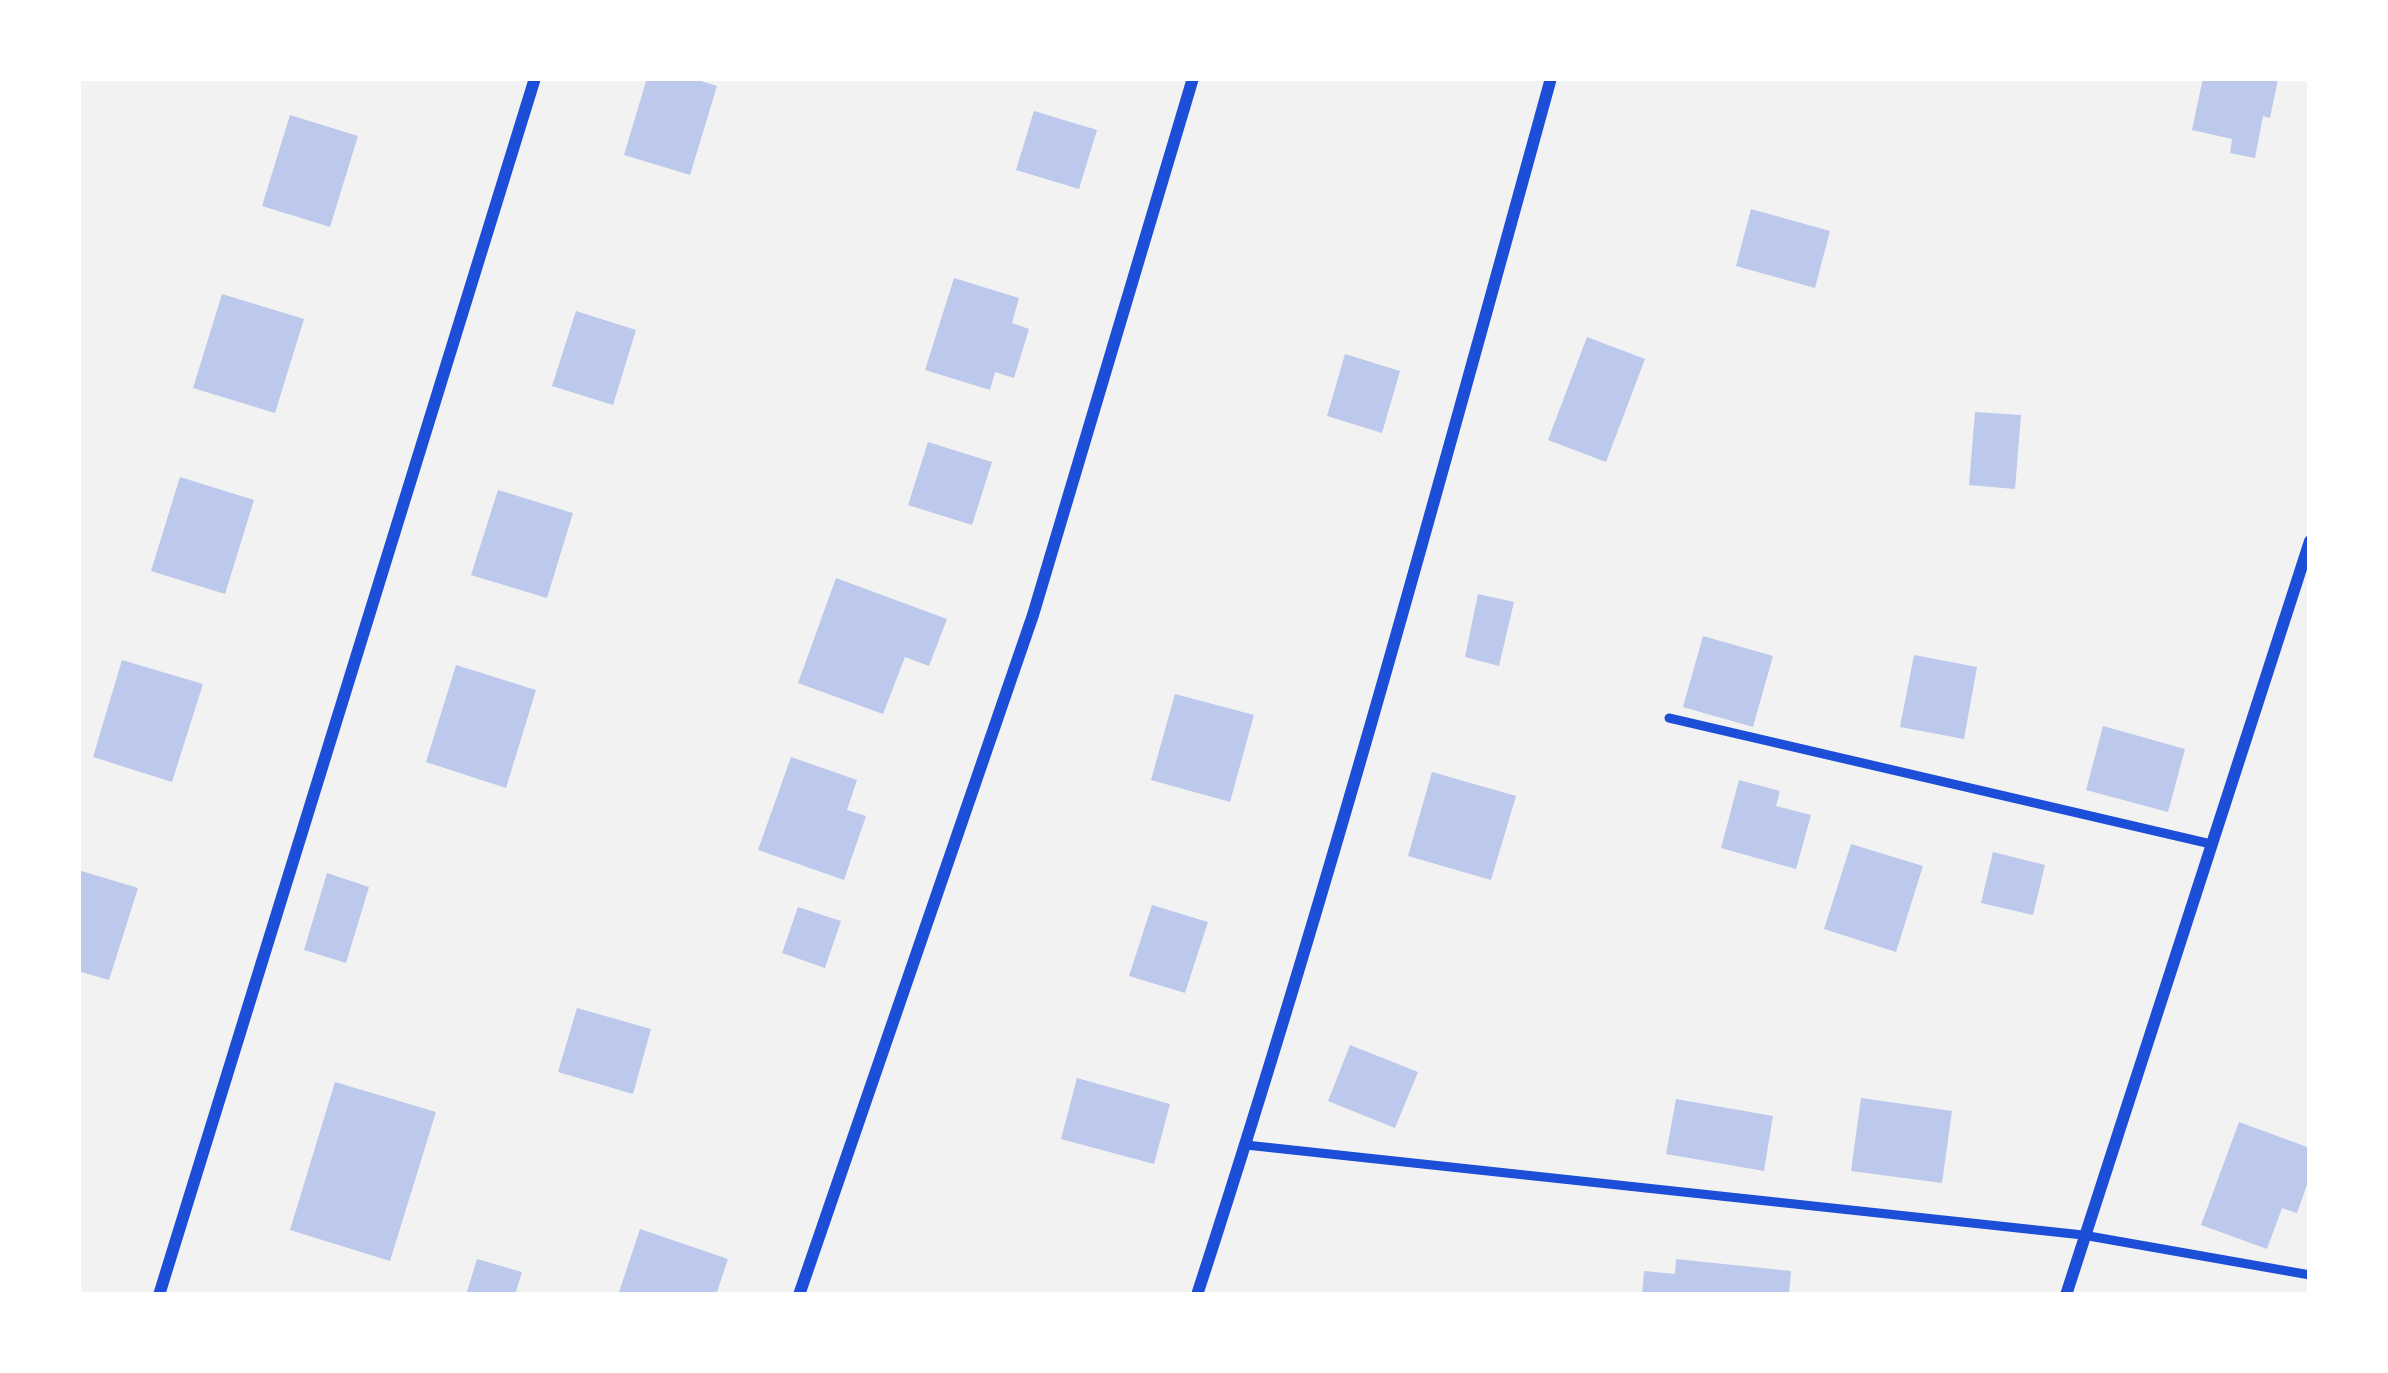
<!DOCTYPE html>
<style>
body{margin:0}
#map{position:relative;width:2388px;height:1373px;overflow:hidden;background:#f2f2f2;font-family:Spectral,serif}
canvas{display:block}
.frame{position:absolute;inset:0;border:81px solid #fff;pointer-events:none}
</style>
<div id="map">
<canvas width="2388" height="1373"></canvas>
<div class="frame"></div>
</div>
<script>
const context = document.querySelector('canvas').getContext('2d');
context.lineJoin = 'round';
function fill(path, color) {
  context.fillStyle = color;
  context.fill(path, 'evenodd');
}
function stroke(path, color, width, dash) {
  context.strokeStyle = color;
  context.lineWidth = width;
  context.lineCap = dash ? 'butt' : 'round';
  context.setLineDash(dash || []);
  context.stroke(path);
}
const building = new Path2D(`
 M 647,78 L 691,78 L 717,86 L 690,175 L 624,155 Z
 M 2203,78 L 2278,79 L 2270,118 L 2263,116 L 2255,158 L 2230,153 L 2232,139 L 2192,130 Z
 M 1034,111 L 1097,130 L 1079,189 L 1016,170 Z
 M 290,115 L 358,136 L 330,227 L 262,206 Z
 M 1751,209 L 1830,231 L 1815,288 L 1736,266 Z
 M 954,278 L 1019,298 L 1012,323 L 1029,329 L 1014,378 L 995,372 L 990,390 L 925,370 Z
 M 222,294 L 304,319 L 275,413 L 193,388 Z
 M 576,311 L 636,330 L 613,405 L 552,386 Z
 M 1587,337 L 1645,359 L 1606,462 L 1548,440 Z
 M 1345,354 L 1400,371 L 1382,433 L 1327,416 Z
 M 1975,412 L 2021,415 L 2015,489 L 1969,485 Z
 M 928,442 L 992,462 L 972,525 L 908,505 Z
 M 180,477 L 254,500 L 225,594 L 151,571 Z
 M 498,490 L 573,513 L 547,598 L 471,575 Z
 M 836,578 L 947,619 L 929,666 L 905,657 L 883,714 L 798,683 Z
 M 1478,594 L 1514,602 L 1499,666 L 1465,657 Z
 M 1703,636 L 1773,656 L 1753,727 L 1683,707 Z
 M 1914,655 L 1977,667 L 1964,739 L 1900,727 Z
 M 122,660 L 203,684 L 172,782 L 93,757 Z
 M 456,665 L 536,690 L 506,788 L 426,762 Z
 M 1175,694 L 1254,715 L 1230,802 L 1151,780 Z
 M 2103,726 L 2185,749 L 2168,812 L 2086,790 Z
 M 791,757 L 857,780 L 847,810 L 866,816 L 844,880 L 758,850 Z
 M 1432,772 L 1516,796 L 1491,880 L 1408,856 Z
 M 1739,780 L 1780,791 L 1776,806 L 1811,815 L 1796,869 L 1721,848 Z
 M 1851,844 L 1923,866 L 1896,952 L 1824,929 Z
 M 1993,852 L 2045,865 L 2033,915 L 1981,903 Z
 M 78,870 L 138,888 L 109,980 L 78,971 Z
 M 327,873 L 369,887 L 346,963 L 304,950 Z
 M 1152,905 L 1208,922 L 1185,993 L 1129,976 Z
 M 798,907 L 841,921 L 825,968 L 782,953 Z
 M 577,1008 L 651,1029 L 633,1094 L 558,1072 Z
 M 1350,1045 L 1418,1072 L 1395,1128 L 1328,1101 Z
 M 1077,1078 L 1170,1104 L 1154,1164 L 1061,1139 Z
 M 335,1082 L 436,1112 L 390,1261 L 290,1230 Z
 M 1861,1098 L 1952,1111 L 1942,1183 L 1851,1171 Z
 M 1676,1099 L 1773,1116 L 1764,1171 L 1666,1154 Z
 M 2239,1122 L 2310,1148 L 2310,1176 L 2297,1213 L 2282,1208 L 2267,1249 L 2201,1225 Z
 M 640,1229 L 728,1259 L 716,1295 L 618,1295 Z
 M 477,1259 L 522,1272 L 515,1295 L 466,1295 Z
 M 1676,1259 L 1791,1271 L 1789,1295 L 1642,1295 L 1644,1271 L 1675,1274 Z`);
const service = new Path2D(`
 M 1669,718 L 2211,844
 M 1246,1145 L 2083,1235 L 2310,1275`);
const minor = new Path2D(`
 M 159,1295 L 535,78
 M 799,1295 L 1033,615 L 1193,78
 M 1197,1295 C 1328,893 1439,485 1551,78
 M 2066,1295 L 2310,541`);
fill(building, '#bdc9ec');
stroke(service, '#1d4ed8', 9);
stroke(minor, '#1d4ed8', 12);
</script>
